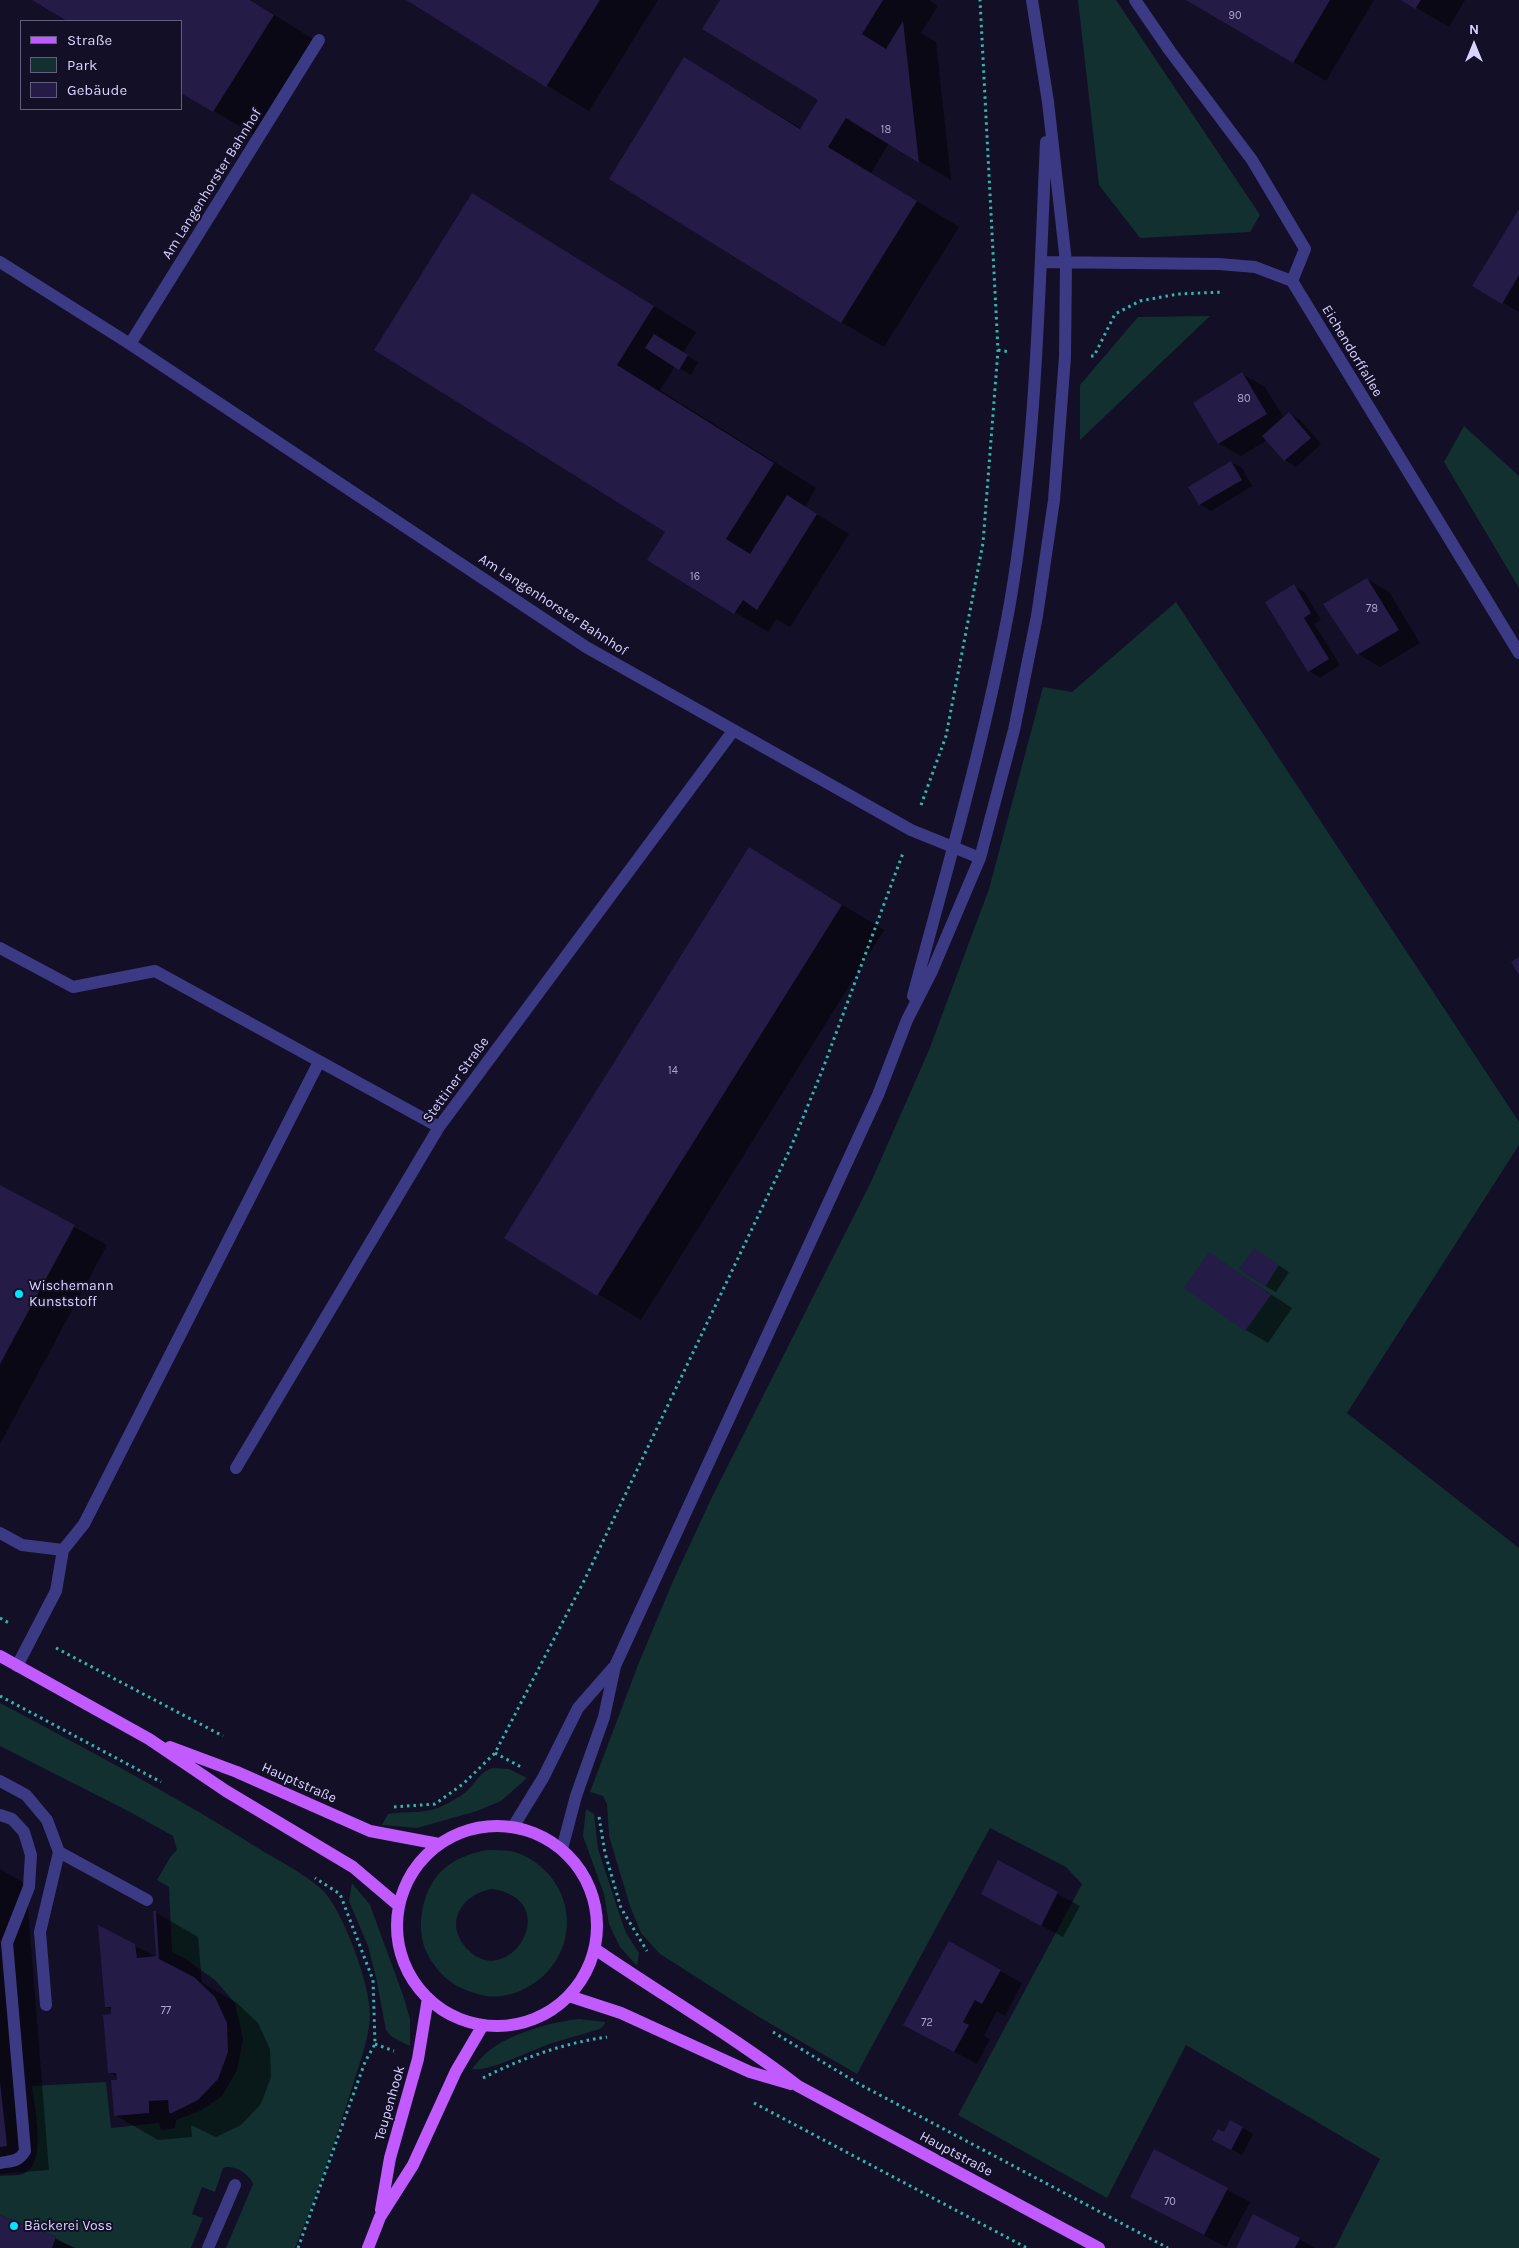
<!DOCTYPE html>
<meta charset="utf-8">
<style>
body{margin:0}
#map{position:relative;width:1519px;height:2248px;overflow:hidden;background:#130f26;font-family:Karla,sans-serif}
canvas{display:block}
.legend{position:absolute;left:20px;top:20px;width:162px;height:90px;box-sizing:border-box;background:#130f26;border:1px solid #625e7d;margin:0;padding:6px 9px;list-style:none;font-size:15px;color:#d9d4ff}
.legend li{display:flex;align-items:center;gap:10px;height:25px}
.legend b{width:25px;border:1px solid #625e7d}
.north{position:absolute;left:1449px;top:20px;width:50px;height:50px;-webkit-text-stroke:4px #130f26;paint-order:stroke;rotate:0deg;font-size:14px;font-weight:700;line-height:20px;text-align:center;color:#d9d4ff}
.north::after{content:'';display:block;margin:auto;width:18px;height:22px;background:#d9d4ff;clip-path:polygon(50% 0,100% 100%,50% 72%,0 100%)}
</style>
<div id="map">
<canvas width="1519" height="2248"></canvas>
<ul class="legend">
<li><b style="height:6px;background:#c25bff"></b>Straße</li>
<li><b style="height:14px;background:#12302f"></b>Park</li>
<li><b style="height:14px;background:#241b47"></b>Gebäude</li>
</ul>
<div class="north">N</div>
</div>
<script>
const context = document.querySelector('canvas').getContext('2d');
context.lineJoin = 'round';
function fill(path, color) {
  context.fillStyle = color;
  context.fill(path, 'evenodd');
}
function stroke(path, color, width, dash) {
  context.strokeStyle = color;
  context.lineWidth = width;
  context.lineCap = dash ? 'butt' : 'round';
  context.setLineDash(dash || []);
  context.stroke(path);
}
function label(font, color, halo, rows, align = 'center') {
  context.font = font + ' Karla,sans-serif';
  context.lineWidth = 4;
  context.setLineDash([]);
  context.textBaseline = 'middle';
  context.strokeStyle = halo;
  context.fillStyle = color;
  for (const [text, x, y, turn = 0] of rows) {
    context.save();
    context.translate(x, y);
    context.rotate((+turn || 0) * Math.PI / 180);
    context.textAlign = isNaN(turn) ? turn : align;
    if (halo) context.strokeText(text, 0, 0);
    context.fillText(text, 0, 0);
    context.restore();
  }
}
const green = new Path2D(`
 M 1078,0 L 1116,0 L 1260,215 L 1250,232 L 1140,238 L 1099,185 Z
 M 1210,316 L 1080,440 L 1080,385 L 1138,317 Z
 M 1464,426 L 1519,476 L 1519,588 L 1444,462 Z
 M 1176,602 L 1519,1122 L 1519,1145 L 1347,1413 L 1519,1548 L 1519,2248 L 1335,2248 L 1380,2159 L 1186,2045 L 1107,2198 L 958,2115 L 1082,1884 L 1066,1867 L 990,1828 L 857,2074 L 759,2017 L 660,1954 L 641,1933 L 630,1906 L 609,1836 L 607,1804 L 603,1796 L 590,1792 L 638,1665 L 673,1581 L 712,1497 L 871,1182 L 929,1050 L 989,889 L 1043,687 L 1072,692 Z
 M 0,1703 C 88,1750 176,1796 261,1850 C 279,1861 313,1878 326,1894 C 345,1917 372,1989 370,2018 C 368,2043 358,2067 351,2091 C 334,2144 316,2197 295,2248 L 226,2248 L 253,2184 C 249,2174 234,2164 223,2168 L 215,2192 L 202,2187 L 192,2214 L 203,2218 L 191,2248 L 76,2248 L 56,2240 L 56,2237 L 0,2215 L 0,2176 C 7,2175 17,2176 23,2174 C 48,2164 34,2107 32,2086 L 106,2082 L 111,2128 L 159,2123 L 161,2130 L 175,2128 L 176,2120 L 200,2111 L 222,2096 L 237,2070 L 243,2039 L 235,2003 L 215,1980 L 184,1958 L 172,1952 L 169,1887 L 157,1880 L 171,1856 L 177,1850 L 173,1836 L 130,1812 L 0,1746 Z
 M 493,1768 L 509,1769 L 527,1778 L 501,1801 L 477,1811 L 417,1828 L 382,1825 L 388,1814 C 413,1810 427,1816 452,1801 C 457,1798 464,1794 468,1790 C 477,1781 480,1771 493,1768 Z
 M 586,1809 L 594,1814 L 598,1849 L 621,1919 L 626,1933 L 639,1953 L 637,1966 L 620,1947 L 609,1924 L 604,1894 L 583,1836 Z
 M 487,1850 C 495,1850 503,1850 510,1851 C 521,1853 532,1859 540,1866 C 583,1902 573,1967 522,1990 C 509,1996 493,1999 478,1994 C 455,1988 441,1977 429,1957 C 413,1930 422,1886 446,1867 C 459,1857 472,1853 487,1850 ZM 492,1889 C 569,1901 504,1999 463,1944 C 445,1919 465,1893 492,1889 Z
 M 352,1883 L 370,1905 L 403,1995 L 410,2019 L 410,2046 L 392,2037 L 386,2030 L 376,1977 L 368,1946 L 349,1901 Z
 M 579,2019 L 605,2022 L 605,2024 L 600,2029 C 584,2034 568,2038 552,2043 C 534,2049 487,2073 472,2069 C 478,2061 485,2053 494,2047 C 514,2033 555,2021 579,2019 Z`);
const shadow = new Path2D(`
 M 35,0 L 251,0 L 316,41 L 256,136 L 181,91 L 181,21 L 69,21 Z
 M 408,0 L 658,0 L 589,111 Z
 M 722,0 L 929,0 L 938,6 L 921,33 L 936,42 L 951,180 L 889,143 L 871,173 L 959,227 L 884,347 L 841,322 L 685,59 L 802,129 L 824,105 Z
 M 1189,0 L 1374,0 L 1326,81 Z
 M 1403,0 L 1465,0 L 1449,27 Z
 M 473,194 L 696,332 L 683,353 L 698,362 L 691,375 L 675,366 L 660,390 L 816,488 L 805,507 L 849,534 L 790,627 L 776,619 L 768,632 L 649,560 L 677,540 Z
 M 1519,211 L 1519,312 L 1474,286 Z
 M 1242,374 L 1265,387 L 1284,418 L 1289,413 L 1300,420 L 1321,444 L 1296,467 L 1285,460 L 1267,440 L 1241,456 L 1218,443 Z
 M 1231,462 L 1242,468 L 1252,486 L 1211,511 L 1200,504 L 1190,487 Z
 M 1367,579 L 1389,592 L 1420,643 L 1380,667 L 1358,654 Z
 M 1294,586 L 1304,592 L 1321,620 L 1314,624 L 1340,665 L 1320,678 L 1309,671 L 1267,602 Z
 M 750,849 L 884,930 L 641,1320 L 506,1238 Z
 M 0,1186 L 107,1245 L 0,1444 Z
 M 1254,1249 L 1289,1272 L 1276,1292 L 1265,1286 Z
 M 1209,1254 L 1292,1308 L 1268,1343 L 1246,1330 L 1186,1288 Z
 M 999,1862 L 1080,1906 L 1063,1937 L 1004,1906 Z
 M 0,1869 L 26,1884 L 49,2170 L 0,2174 Z
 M 155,1912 L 198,1937 L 202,1983 L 237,2003 L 258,2023 L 270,2049 L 271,2077 L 261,2104 L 241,2125 L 216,2137 L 193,2126 L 191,2126 L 192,2137 L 158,2140 L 115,2115 L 118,2077 L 109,2072 L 112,2010 L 106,2007 L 135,1946 L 158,1958 Z
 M 1000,1971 L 1022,1983 L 1005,2016 L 997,2011 L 984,2036 L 990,2039 L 977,2064 L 905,2025 Z
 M 1231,2121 L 1253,2134 L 1242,2155 L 1225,2146 L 1224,2134 Z
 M 1155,2151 L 1250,2202 L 1226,2247 L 1131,2196 Z
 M 0,2216 L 56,2238 L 73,2248 L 0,2248 Z
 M 1299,2239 L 1315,2248 L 1237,2248 Z`);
const building = new Path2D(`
 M 32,0 L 250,0 L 274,15 L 213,112 L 181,93 L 181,21 L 67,21 Z
 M 406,0 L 600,0 L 546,87 Z
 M 720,0 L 883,0 L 862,34 L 886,49 L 903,21 L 919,163 L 846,118 L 828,147 L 917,201 L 841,323 L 609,179 L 684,57 L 800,129 L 818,100 L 702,29 Z
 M 1186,0 L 1330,0 L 1293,63 Z
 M 1401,0 L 1421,0 L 1415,9 Z
 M 472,193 L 654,306 L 617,365 L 774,463 L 726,539 L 750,554 L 787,495 L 817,514 L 757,610 L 743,600 L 734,614 L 647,560 L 665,532 L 374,350 Z
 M 1519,209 L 1519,275 L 1502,304 L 1472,286 Z
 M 654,334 L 688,355 L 679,370 L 645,348 Z
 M 1242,372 L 1267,414 L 1218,444 L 1193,403 Z
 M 1289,412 L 1311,438 L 1284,461 L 1262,436 Z
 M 1231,461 L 1242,480 L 1199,505 L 1188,487 Z
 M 1367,578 L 1399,630 L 1357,655 L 1323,604 Z
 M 1294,584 L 1311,613 L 1304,618 L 1329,659 L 1308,672 L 1265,602 Z
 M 749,847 L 842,905 L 597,1296 L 504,1238 Z
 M 1519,957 L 1519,975 L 1511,962 Z
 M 0,1185 L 75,1225 L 0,1364 Z
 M 1254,1248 L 1279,1265 L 1265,1287 L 1239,1269 Z
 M 1209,1252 L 1271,1295 L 1245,1331 L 1184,1288 Z
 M 998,1860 L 1058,1892 L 1041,1926 L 981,1894 Z
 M 153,1911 L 156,1911 L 159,1959 L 194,1977 L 215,1997 L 227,2023 L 228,2052 L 218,2079 L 198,2100 L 172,2113 L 169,2113 L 168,2100 L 149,2101 L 149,2113 L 114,2116 L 111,2080 L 117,2080 L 116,2073 L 108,2073 L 103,2015 L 111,2014 L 111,2007 L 105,2007 L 98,1925 L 135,1944 L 137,1958 L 156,1956 Z
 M 949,1941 L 1001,1970 L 982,2004 L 975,2000 L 963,2022 L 969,2025 L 954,2052 L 903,2025 Z
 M 0,2082 L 7,2146 L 0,2147 Z
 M 1230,2120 L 1243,2127 L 1231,2150 L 1212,2140 L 1218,2129 L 1224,2132 Z
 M 1154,2149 L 1228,2188 L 1204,2235 L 1130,2197 Z
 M 1253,2214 L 1300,2238 L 1295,2248 L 1236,2248 Z
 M 0,2215 L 56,2237 L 52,2248 L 0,2248 Z`);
const path = new Path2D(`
 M 998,350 L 1010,352
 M 1091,356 L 1094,356 L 1115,314 L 1140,301 L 1178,294 L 1223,292
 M 921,805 L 946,736 L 983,543 L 998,350 L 980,0
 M 0,1618 L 11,1624
 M 56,1648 L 223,1736
 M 0,1696 L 161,1782
 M 495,1753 L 521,1767
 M 394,1807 L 435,1804 L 463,1784 L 495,1753 L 585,1579 L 791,1147 L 822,1071 L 903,853
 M 599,1817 L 605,1853 L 621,1908 L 647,1951
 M 773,2032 L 859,2084 L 1168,2248
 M 375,2044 L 394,2051
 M 483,2078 C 522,2058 564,2043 607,2037
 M 754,2103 L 1027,2248
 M 298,2248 L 365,2062 L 375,2044 L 373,1980 L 340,1894 L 315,1878`);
const minor = new Path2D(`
 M 1135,0 L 1170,51 L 1252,160 L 1305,249 L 1292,281
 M 0,262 L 130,344 L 586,647 L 911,830 L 980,858
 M 1041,262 L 1219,264 L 1255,267 L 1292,281 L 1519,653
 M 130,344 L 319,40
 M 0,948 L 73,987 L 155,971 L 439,1127
 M 913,996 C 948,865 986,736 1010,603 C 1036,451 1039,296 1046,142
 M 236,1468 L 439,1127 L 733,731
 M 0,1533 L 22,1545 L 63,1550
 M 17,1666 L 56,1591 L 63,1550 L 84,1524 L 319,1062
 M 0,1781 L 26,1795 L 47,1820 L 59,1852 L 147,1900
 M 0,1815 L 12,1819 L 24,1832 L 31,1855 L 29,1887 L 7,1943 L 25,2151 C 19,2162 11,2161 0,2163
 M 513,1827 L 543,1778 L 578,1708 L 613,1668
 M 562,1849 L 576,1796 L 604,1717 L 615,1666 L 878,1095 L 907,1020 L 932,971 L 980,858 L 1014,730 L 1037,616 L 1054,500 L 1065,357 L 1066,262 L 1048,102 L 1032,0
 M 46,2005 L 40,1932 L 59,1852
 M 208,2248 L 235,2185`);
const major = new Path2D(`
 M 0,1656 L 149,1739 L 226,1791 L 353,1867 L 399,1906
 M 170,1747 L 237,1772 L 370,1831 L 439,1844
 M397 1926a100 100 0 1 1 200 0a100 100 0 1 1-200 0Z
 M 595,1949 C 662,1995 733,2036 798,2086 L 1099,2248
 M 569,1996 L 621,2013 L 750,2072 L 791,2084
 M 381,2210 L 390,2158 L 418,2059 L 428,1998
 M 368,2248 L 380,2217 L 413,2165 L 456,2071 L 483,2025`);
const markers = [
 [19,1294,5,"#00e5ff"],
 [14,2226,5,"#00e5ff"]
];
const numberNames = [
 ["90",1235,16],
 ["18",886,130],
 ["80",1244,399],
 ["16",695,577],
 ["78",1372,609],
 ["14",673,1071],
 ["77",166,2011],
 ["72",927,2023],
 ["70",1170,2202]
];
const streetNames = [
 ["Am Langenhorster Bahnhof",212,184,-58],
 ["Eichendorffallee",1352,351,59],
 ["Am Langenhorster Bahnhof",553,605,33],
 ["Stettiner Straße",456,1080,-54],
 ["Hauptstraße",299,1783,24],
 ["Teupenhook",390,2103,-74],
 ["Hauptstraße",956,2154,28]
];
const poiNames = [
 ["Wischemann",29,1286],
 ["Kunststoff",29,1302],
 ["Bäckerei Voss",24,2226]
];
fill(green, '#12302f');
fill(shadow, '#0007');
fill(building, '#241b47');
stroke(path, '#2fb8b0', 3, [2.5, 4]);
stroke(minor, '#3d3a85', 12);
stroke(major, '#c25bff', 12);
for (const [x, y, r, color] of markers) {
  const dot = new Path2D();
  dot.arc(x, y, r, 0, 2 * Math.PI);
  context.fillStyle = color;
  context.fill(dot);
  stroke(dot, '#130f26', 2);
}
label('11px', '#aca6d1', null, numberNames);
label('14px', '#d9d4ff', '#130f26', streetNames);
label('14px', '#d9d4ff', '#130f26', poiNames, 'left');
</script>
